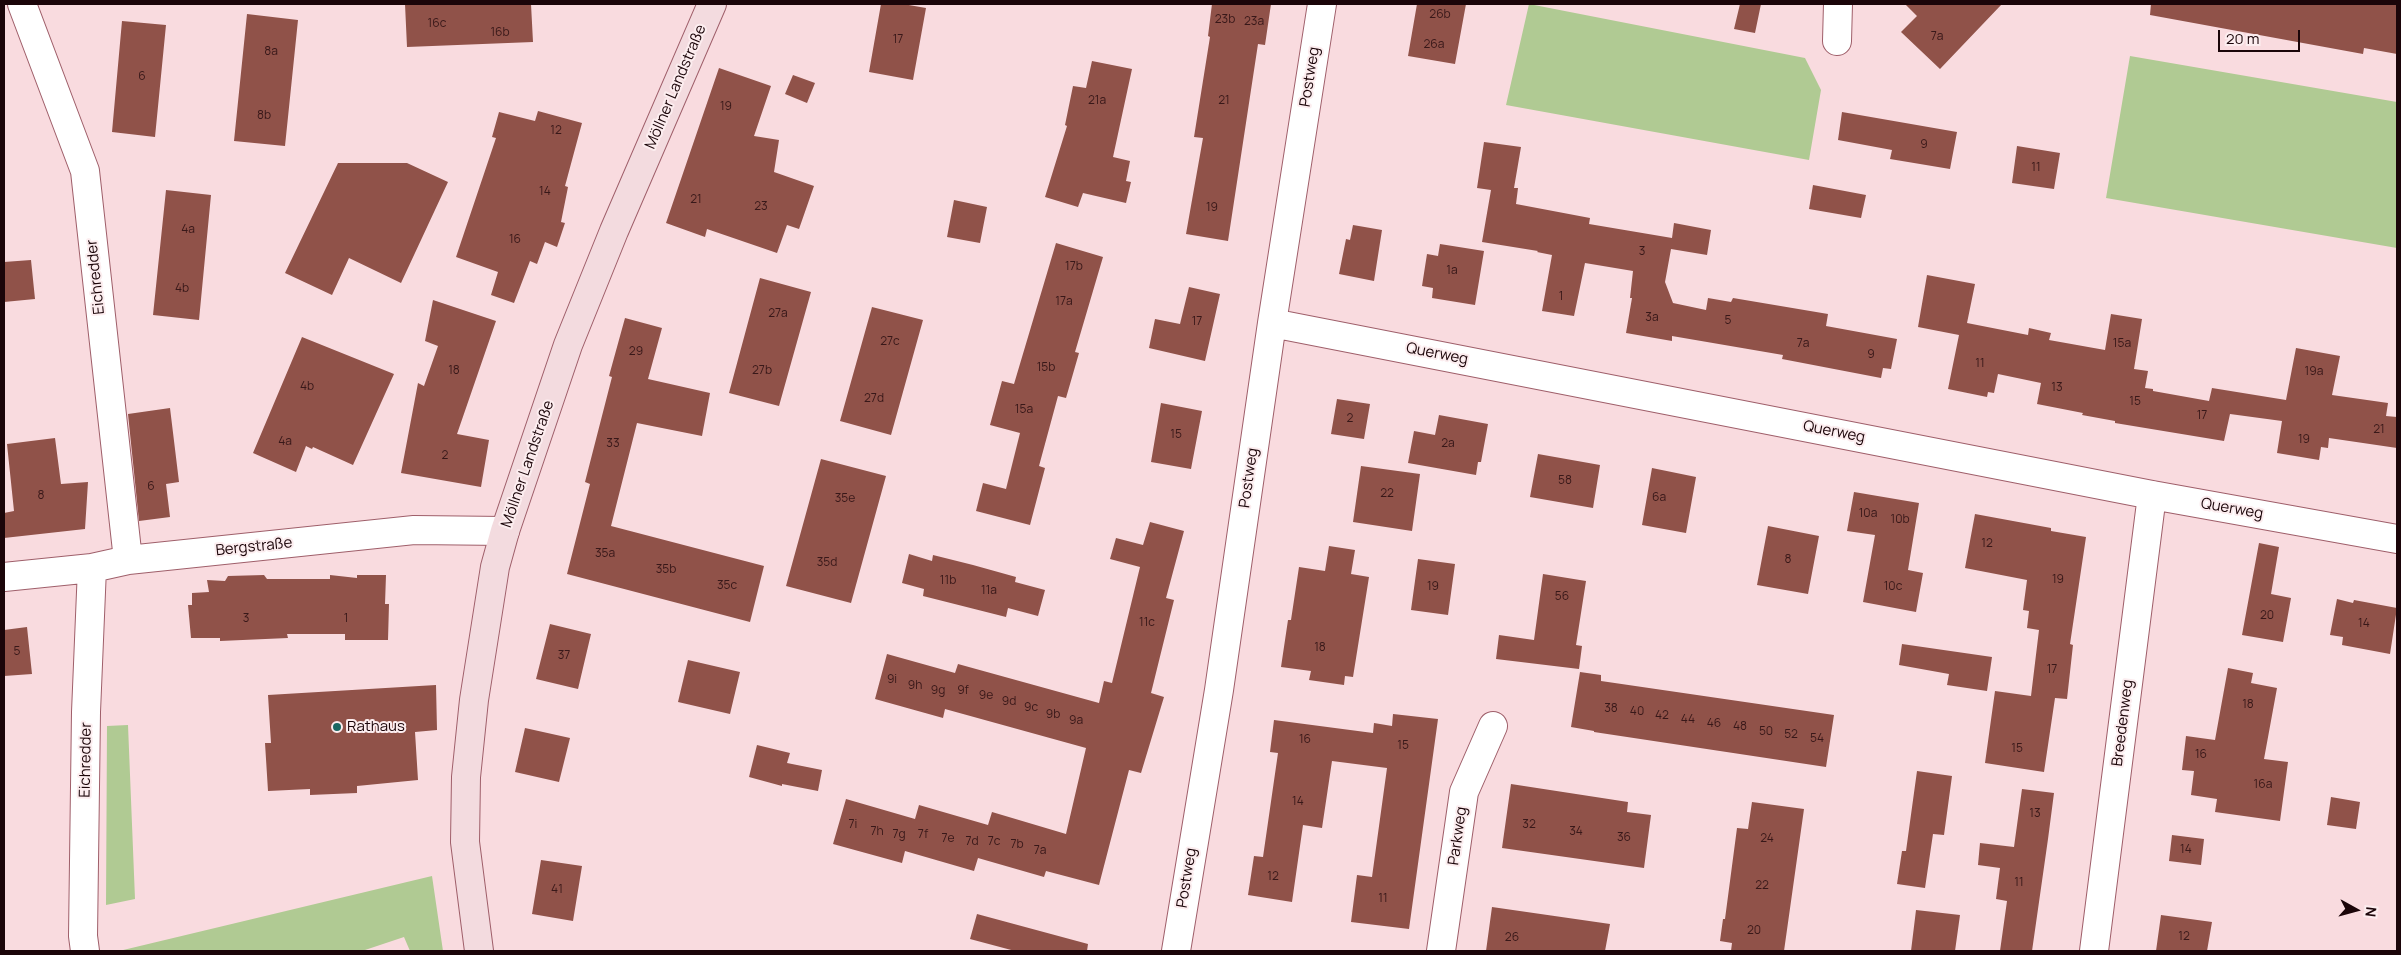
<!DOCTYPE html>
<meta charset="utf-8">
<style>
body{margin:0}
#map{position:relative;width:2401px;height:955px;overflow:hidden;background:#f9dbdf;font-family:Manrope,sans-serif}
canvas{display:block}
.frame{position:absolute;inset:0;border:5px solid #1b0509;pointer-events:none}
.north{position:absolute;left:2331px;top:885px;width:50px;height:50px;-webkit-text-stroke:4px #fcedef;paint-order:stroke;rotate:97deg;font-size:14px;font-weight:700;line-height:20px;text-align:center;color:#1b0509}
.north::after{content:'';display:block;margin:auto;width:18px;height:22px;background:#1b0509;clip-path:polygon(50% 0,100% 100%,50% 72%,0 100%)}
.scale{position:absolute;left:2218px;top:30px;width:82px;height:22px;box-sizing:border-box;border:2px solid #1b0509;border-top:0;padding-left:6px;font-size:15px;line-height:18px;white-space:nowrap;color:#1b0509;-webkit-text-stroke:4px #fcedef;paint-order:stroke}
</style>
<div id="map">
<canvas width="2401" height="955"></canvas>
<div class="frame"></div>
<div class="north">N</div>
<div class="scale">20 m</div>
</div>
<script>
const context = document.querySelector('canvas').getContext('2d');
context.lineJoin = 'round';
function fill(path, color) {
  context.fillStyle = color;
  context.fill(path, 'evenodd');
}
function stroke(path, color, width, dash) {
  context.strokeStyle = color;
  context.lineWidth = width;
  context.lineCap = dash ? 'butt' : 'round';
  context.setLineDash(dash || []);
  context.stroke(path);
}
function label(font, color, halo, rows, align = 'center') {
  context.font = font + ' Manrope,sans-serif';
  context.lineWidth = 4;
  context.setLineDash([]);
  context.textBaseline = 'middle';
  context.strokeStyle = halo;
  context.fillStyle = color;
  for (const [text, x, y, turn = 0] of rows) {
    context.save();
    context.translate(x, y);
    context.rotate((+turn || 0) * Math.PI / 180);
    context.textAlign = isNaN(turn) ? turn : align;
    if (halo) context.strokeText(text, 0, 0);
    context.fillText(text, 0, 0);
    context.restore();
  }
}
const green = new Path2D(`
 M 1529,4 L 1805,58 L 1821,90 L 1809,160 L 1506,105 Z
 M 2130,56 L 2397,102 L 2397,248 L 2106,198 Z
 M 128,725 L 135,899 L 106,905 L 107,726 Z
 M 432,876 L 443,951 L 410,951 L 404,937 L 362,951 L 119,951 Z`);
const building = new Path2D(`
 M 405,4 L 531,4 L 533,42 L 407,47 Z
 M 881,4 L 903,4 L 926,8 L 913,80 L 869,72 Z
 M 1212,4 L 1271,4 L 1265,45 L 1258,44 L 1228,241 L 1186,234 L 1203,138 L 1194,137 L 1210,37 L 1208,36 Z
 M 1417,4 L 1466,4 L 1455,64 L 1408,56 Z
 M 1740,4 L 1761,4 L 1755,33 L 1734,29 Z
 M 1905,4 L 2002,4 L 1940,69 L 1901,32 L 1917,16 Z
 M 2151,4 L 2397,4 L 2397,54 L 2364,48 L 2363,54 L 2150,15 Z
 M 247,14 L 298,20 L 285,146 L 234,141 Z
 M 122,21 L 166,25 L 155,137 L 112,132 Z
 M 1092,61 L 1132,69 L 1113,157 L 1130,161 L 1126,181 L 1131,182 L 1126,203 L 1083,193 L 1078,207 L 1045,197 L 1067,126 L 1065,125 L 1073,86 L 1086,88 Z
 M 719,68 L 771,86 L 754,136 L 779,140 L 774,172 L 814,186 L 799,229 L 787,225 L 777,253 L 707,229 L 705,237 L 666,223 Z
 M 793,75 L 815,83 L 807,103 L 785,94 Z
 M 538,111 L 582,123 L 565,186 L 568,187 L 561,222 L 565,223 L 557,247 L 545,242 L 537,264 L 530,261 L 514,303 L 491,295 L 498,272 L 456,257 L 496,138 L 492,137 L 499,112 L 535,121 Z
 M 1842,112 L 1957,132 L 1950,169 L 1890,159 L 1892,150 L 1838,140 Z
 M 1484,142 L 1521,147 L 1514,188 L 1518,188 L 1516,204 L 1590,218 L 1589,224 L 1672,238 L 1674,223 L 1711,230 L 1707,255 L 1671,249 L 1665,282 L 1673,303 L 1706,310 L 1708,298 L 1731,302 L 1733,298 L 1828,314 L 1826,326 L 1897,339 L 1891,369 L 1883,368 L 1881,378 L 1782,359 L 1783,355 L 1672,336 L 1672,341 L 1626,333 L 1632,298 L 1630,298 L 1633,271 L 1585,263 L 1574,316 L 1542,311 L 1552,255 L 1537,252 L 1538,251 L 1482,242 L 1491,190 L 1477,188 Z
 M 2017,146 L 2060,153 L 2054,189 L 2012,183 Z
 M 338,163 L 407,163 L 448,182 L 401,283 L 349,258 L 332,295 L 285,273 Z
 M 1813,185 L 1866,195 L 1861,218 L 1809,209 Z
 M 166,190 L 211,195 L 199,320 L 153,315 Z
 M 954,200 L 987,207 L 980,243 L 947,237 Z
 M 1353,225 L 1382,230 L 1374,281 L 1339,274 L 1346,239 L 1350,240 Z
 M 1056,243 L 1103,257 L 1075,352 L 1079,353 L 1066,398 L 1058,396 L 1039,466 L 1045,468 L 1030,525 L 976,511 L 983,483 L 1006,489 L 1020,433 L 990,425 L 1002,381 L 1014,384 Z
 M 1440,244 L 1484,251 L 1475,305 L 1432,298 L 1433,288 L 1422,286 L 1427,254 L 1438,256 Z
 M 31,260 L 35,299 L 4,302 L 4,262 Z
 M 1927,275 L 1975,284 L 1967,323 L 2028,335 L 2029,328 L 2051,333 L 2049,340 L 2105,350 L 2111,314 L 2142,319 L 2134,369 L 2148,371 L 2145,388 L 2153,389 L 2153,391 L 2209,401 L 2212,388 L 2286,400 L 2296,348 L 2340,356 L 2332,395 L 2388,403 L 2386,416 L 2397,417 L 2397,448 L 2329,438 L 2328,448 L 2321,447 L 2319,460 L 2277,453 L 2282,421 L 2230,414 L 2224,441 L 2115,423 L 2115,421 L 2082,415 L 2083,413 L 2037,404 L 2041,383 L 1998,374 L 1994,393 L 1988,392 L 1987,397 L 1948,389 L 1959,335 L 1918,327 Z
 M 760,278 L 811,292 L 779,406 L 729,393 Z
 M 1189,287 L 1220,294 L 1205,361 L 1149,348 L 1155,319 L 1180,324 Z
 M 433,300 L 496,321 L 457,434 L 489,440 L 481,487 L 401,473 L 418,383 L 424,386 L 438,346 L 425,341 Z
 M 872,307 L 923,320 L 891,435 L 840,421 Z
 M 625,318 L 662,328 L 648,379 L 710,393 L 702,436 L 637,423 L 611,526 L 764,566 L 750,622 L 567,574 L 590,484 L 585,482 L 612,377 L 609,376 Z
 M 302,337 L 394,374 L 353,465 L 313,447 L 312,449 L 306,446 L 296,472 L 253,453 Z
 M 1337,399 L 1370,404 L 1364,439 L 1331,434 Z
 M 1161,403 L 1202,411 L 1191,469 L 1151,462 Z
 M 170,408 L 179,482 L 166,484 L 170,517 L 139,521 L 128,414 Z
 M 1439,415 L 1488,424 L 1481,462 L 1478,462 L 1476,475 L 1408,463 L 1414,431 L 1435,435 Z
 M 55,438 L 61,484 L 88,482 L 85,529 L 4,538 L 4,513 L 14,511 L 7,444 Z
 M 1538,454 L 1600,465 L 1593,508 L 1530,497 Z
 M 821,459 L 886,476 L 851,603 L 786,586 Z
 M 1361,466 L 1420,474 L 1412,531 L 1353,522 Z
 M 1652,468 L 1696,477 L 1686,533 L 1642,525 Z
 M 1854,492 L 1919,503 L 1908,570 L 1923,573 L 1916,612 L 1863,602 L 1875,535 L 1847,531 Z
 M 1975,514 L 2051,528 L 2051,531 L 2086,537 L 2070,644 L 2073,645 L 2067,699 L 2055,698 L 2044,772 L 1985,763 L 1995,691 L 2031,696 L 2039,630 L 2027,628 L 2029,611 L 2023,610 L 2027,580 L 1965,568 Z
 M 1150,522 L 1184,531 L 1166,598 L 1174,600 L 1151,693 L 1164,697 L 1141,773 L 1129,770 L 1099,885 L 1046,871 L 1044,877 L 978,858 L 974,871 L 905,851 L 902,863 L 833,844 L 846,799 L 915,819 L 919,805 L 988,825 L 992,812 L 1066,834 L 1086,748 L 945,709 L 943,718 L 875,699 L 887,654 L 955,673 L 958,664 L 1099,703 L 1104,681 L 1112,683 L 1140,567 L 1110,559 L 1116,538 L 1143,545 Z
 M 1768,526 L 1819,536 L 1808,594 L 1757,585 Z
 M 2259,543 L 2279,547 L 2271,594 L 2291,598 L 2283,642 L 2242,635 Z
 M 1329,546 L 1355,550 L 1351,574 L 1369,577 L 1353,677 L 1345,676 L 1344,685 L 1309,680 L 1311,671 L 1281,667 L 1288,620 L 1291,620 L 1299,567 L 1325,571 Z
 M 909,554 L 932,561 L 933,555 L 973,565 L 1016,577 L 1015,582 L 1045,590 L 1038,616 L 1008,608 L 1006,617 L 923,596 L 924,589 L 902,583 Z
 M 1418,559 L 1455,564 L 1448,615 L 1411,610 Z
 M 1543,574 L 1586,581 L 1576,645 L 1582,646 L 1579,669 L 1496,659 L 1499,635 L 1534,640 Z
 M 264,575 L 267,579 L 330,579 L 330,575 L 357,578 L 357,575 L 386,575 L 385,604 L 389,604 L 388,640 L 345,640 L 345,634 L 287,634 L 288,638 L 220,641 L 220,638 L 191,638 L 188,605 L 192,605 L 192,593 L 209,592 L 207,580 L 225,581 L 228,576 Z
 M 2337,599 L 2353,603 L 2354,600 L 2397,608 L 2390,654 L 2342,645 L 2343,637 L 2330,635 Z
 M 550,624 L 591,634 L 578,689 L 536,679 Z
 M 27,627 L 32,674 L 4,676 L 4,630 Z
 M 1902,644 L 1992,657 L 1987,691 L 1947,685 L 1949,674 L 1899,665 Z
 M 688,660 L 740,672 L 730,714 L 678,702 Z
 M 2228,668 L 2253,673 L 2251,683 L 2277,688 L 2264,759 L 2288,762 L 2280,821 L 2215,812 L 2217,799 L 2191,795 L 2194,771 L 2182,770 L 2186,736 L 2215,740 Z
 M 1580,672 L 1601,675 L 1601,681 L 1834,715 L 1826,767 L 1594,732 L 1594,731 L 1571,727 Z
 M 436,685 L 437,730 L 415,732 L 418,780 L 357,786 L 357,793 L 310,795 L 310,789 L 268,791 L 265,743 L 271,743 L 268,695 Z
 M 1393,714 L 1438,719 L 1409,929 L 1351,922 L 1357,875 L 1372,877 L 1387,768 L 1332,761 L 1322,828 L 1303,825 L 1292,902 L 1248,895 L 1254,856 L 1263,857 L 1278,753 L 1270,752 L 1274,720 L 1373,733 L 1374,723 L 1392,726 Z
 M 525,728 L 570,738 L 559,782 L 515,772 Z
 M 757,745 L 790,753 L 787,763 L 822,770 L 818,791 L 782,784 L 782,786 L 749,777 Z
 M 1917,771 L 1952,776 L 1944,835 L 1933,834 L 1925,888 L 1897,884 L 1902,851 L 1906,851 Z
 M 1511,784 L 1628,802 L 1627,812 L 1651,815 L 1644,868 L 1502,848 Z
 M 2022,789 L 2054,793 L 2048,839 L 2032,951 L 2000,951 L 2007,901 L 1996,899 L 2000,868 L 1978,865 L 1980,843 L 2014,847 Z
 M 2331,797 L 2360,802 L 2356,829 L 2327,825 Z
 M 1752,802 L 1804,809 L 1784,951 L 1731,951 L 1732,943 L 1720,941 L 1723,919 L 1725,919 L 1737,828 L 1748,829 Z
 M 2172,835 L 2204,839 L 2201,865 L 2169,861 Z
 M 541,860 L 582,866 L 573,921 L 532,914 Z
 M 1492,907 L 1610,924 L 1605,951 L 1486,951 Z
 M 1916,910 L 1960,915 L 1955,951 L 1911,951 Z
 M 977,914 L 1088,944 L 1087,951 L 1015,951 L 970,939 Z
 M 2161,915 L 2212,922 L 2207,951 L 2156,951 Z`);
const street = new Path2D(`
 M 22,4 L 85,171 L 128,560
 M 1837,41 L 1838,4
 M 1272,323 L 2152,495 L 2397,539
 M 4,577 L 92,568 L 128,560 L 414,530 L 505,531
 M 85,951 L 83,936 L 86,712 L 92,568
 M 1176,951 L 1219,690 L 1272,323 L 1322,4
 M 1441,951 L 1464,792 L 1493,726
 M 2094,951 L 2152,495`);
const secondary = new Path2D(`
 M 479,951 L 465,842 L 466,777 L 474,700 L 495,567 L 505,531 L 568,345 L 614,231 L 712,4`);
const markers = [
 [337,727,5,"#1a6762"]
];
const numberNames = [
 ["26b",1440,15],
 ["23b",1225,20],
 ["23a",1254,22],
 ["16c",437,24],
 ["16b",500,33],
 ["7a",1937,37],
 ["17",898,40],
 ["26a",1434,45],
 ["8a",271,52],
 ["6",142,77],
 ["21a",1097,101],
 ["21",1224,101],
 ["19",726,107],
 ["8b",264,116],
 ["12",556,131],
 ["9",1924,145],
 ["11",2036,168],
 ["14",545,192],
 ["21",696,200],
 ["23",761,207],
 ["19",1212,208],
 ["4a",188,230],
 ["16",515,240],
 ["3",1642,252],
 ["17b",1074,267],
 ["1a",1452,271],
 ["4b",182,289],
 ["1",1561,297],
 ["17a",1064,302],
 ["27a",778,314],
 ["3a",1652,318],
 ["5",1728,321],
 ["17",1197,322],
 ["27c",890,342],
 ["7a",1803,344],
 ["15a",2122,344],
 ["29",636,352],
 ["9",1871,355],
 ["11",1980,364],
 ["15b",1046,368],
 ["18",454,371],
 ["27b",762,371],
 ["19a",2314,372],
 ["4b",307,387],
 ["13",2057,388],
 ["27d",874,399],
 ["15",2135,402],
 ["15a",1024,410],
 ["17",2202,416],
 ["2",1350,419],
 ["21",2379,430],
 ["15",1176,435],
 ["19",2304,440],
 ["4a",285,442],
 ["33",613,444],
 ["2a",1448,444],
 ["2",445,456],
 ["58",1565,481],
 ["6",151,487],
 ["22",1387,494],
 ["8",41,496],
 ["6a",1659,498],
 ["35e",845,499],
 ["10a",1868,514],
 ["10b",1900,520],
 ["12",1987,544],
 ["35a",605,554],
 ["8",1788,560],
 ["35d",827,563],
 ["35b",666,570],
 ["19",2058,580],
 ["11b",948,581],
 ["35c",727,586],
 ["19",1433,587],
 ["10c",1893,587],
 ["11a",989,591],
 ["56",1562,597],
 ["20",2267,616],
 ["3",246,619],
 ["1",346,619],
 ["11c",1147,623],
 ["14",2364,624],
 ["18",1320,648],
 ["5",17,652],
 ["37",564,656],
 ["17",2052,670],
 ["9i",892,680],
 ["9h",915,686],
 ["9g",938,691],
 ["9f",963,691],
 ["9e",986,696],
 ["9d",1009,702],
 ["18",2248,705],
 ["9c",1031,708],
 ["38",1611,709],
 ["40",1637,712],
 ["9b",1053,715],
 ["42",1662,716],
 ["44",1688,720],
 ["9a",1076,721],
 ["46",1714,724],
 ["48",1740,727],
 ["50",1766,732],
 ["52",1791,735],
 ["54",1817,739],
 ["16",1305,740],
 ["15",1403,746],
 ["15",2017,749],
 ["16",2201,755],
 ["16a",2263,785],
 ["14",1298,802],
 ["13",2035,814],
 ["7i",853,825],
 ["32",1529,825],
 ["7h",877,832],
 ["34",1576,832],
 ["7g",899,835],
 ["7f",923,835],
 ["36",1624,838],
 ["7e",948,839],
 ["24",1767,839],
 ["7d",972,842],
 ["7c",994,842],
 ["7b",1017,845],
 ["14",2186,850],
 ["7a",1040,851],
 ["12",1273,877],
 ["11",2019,883],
 ["22",1762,886],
 ["41",557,890],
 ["11",1383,899],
 ["20",1754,931],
 ["12",2184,937],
 ["26",1512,938]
];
const streetNames = [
 ["Postweg",1310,77,-81],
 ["Möllner Landstraße",676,87,-67],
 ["Eichredder",96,277,-96],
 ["Querweg",1437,354,11],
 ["Querweg",1834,432,11],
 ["Möllner Landstraße",528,464,-71],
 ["Postweg",1249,478,-82],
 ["Querweg",2232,509,10],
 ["Bergstraße",254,547,-6],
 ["Breedenweg",2123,723,-83],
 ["Eichredder",86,760,-89],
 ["Parkweg",1458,836,-82],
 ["Postweg",1187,878,-81]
];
const poiNames = [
 ["Rathaus",347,727]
];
fill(green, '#b0ca93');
fill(building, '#905249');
stroke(street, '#9f5f6a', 30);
stroke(secondary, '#9f5f6a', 30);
stroke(street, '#fff', 28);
stroke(secondary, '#f3dbdf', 28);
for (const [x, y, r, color] of markers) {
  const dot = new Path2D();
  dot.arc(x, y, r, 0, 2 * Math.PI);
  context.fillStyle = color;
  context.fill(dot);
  stroke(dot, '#fcedef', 2);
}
label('12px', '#381819', null, numberNames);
label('15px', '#1b0509', '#fcedef', streetNames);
label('15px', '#1b0509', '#fcedef', poiNames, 'left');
</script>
